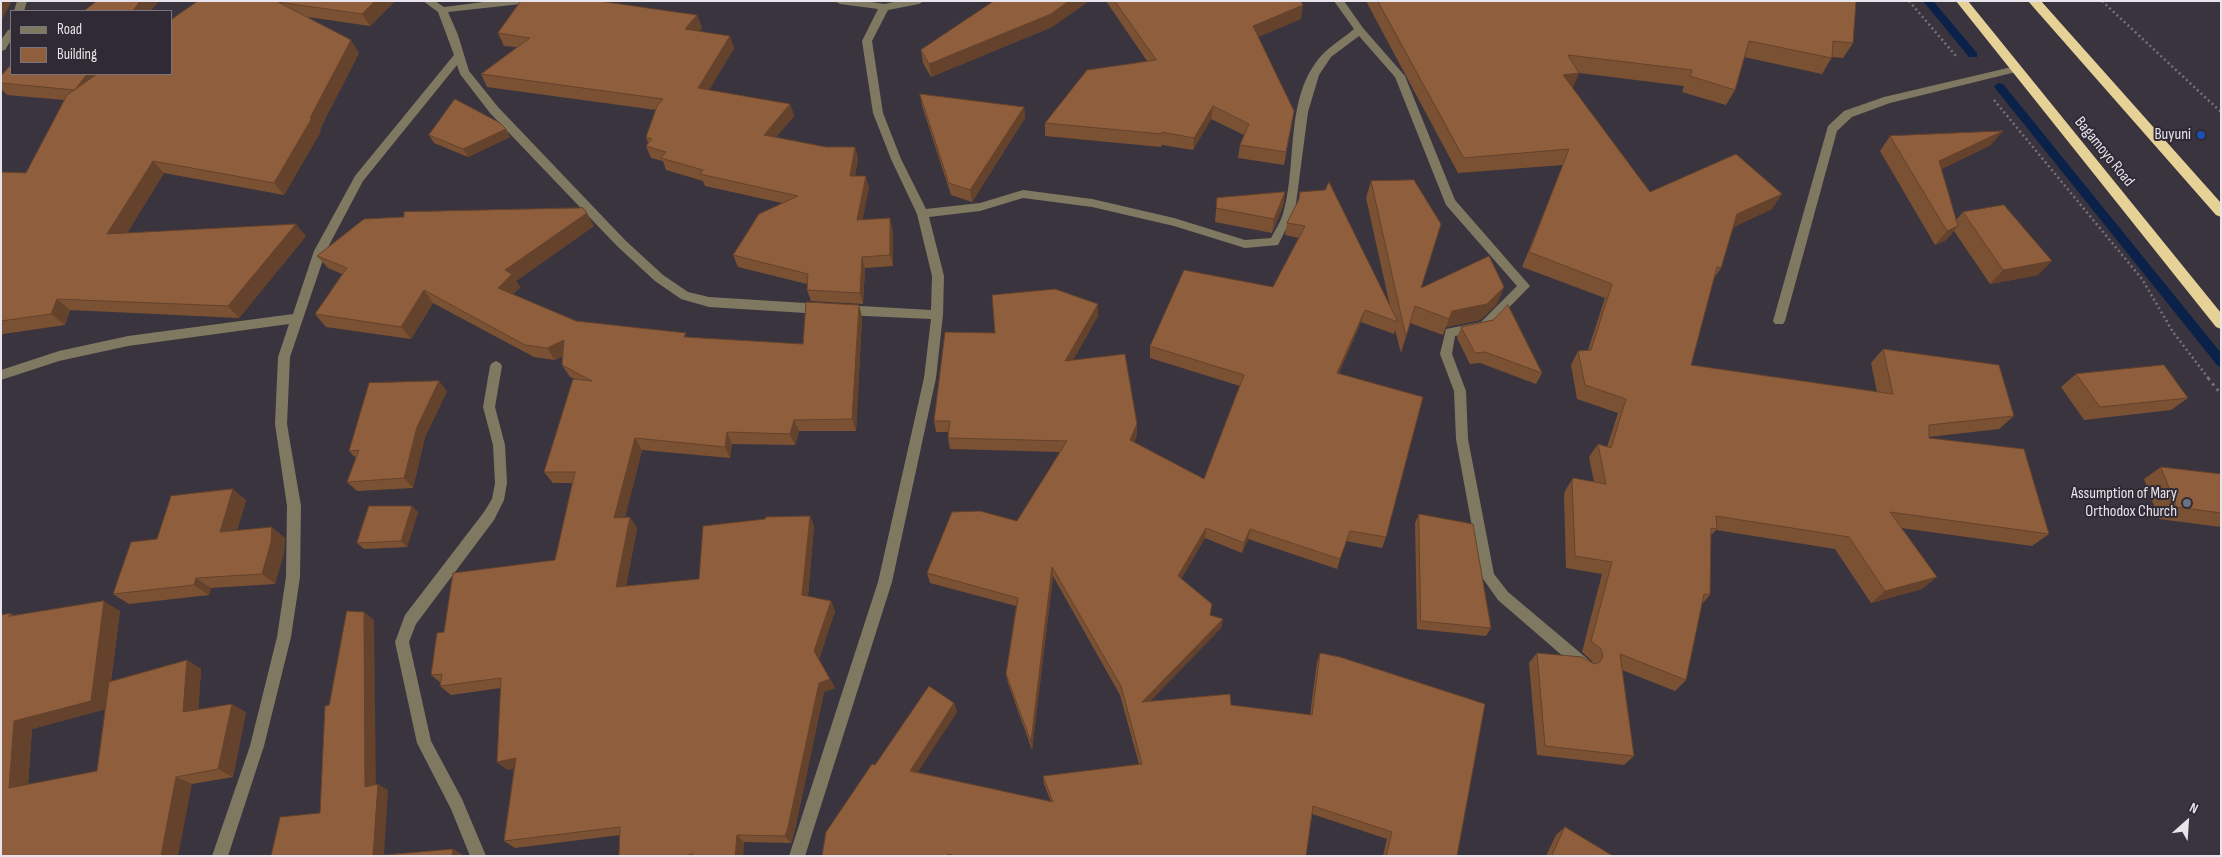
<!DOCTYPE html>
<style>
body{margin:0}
#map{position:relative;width:2222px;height:857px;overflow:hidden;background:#3a343f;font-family:"Sofia Sans Condensed",sans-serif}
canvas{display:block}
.frame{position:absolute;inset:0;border:2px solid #e8e4eb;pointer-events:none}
.legend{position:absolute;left:10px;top:10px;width:162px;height:65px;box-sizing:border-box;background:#302a35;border:1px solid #7a747e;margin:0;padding:6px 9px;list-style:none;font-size:15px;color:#e8e4eb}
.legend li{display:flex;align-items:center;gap:10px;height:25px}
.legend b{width:25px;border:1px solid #7a747e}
.north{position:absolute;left:2162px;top:797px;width:50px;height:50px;-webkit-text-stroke:4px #302a35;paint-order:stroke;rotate:26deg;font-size:14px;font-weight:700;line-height:20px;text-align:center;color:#e8e4eb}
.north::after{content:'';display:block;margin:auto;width:18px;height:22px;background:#e8e4eb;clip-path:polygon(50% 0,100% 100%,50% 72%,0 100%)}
</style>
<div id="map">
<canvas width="2222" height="857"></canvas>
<div class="frame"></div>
<ul class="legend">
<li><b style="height:6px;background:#807961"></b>Road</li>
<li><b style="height:14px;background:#8f5e3d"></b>Building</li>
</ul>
<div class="north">N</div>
</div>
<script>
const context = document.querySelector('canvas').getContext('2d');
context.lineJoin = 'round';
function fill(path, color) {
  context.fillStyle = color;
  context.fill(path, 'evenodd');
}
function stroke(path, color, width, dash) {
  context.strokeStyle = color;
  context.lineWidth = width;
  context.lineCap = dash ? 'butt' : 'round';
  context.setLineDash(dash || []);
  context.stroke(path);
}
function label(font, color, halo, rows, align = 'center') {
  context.font = font + ' "Sofia Sans Condensed",sans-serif';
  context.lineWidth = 4;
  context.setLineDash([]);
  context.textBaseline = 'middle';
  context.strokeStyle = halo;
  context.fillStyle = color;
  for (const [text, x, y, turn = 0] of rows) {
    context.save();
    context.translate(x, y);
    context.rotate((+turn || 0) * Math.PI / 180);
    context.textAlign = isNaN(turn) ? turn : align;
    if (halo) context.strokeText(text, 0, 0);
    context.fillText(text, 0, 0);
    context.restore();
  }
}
const stream = new Path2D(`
 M 1923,1 L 1933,1 L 1977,53 L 1977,57 L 1969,57 Z
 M 1999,83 L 2003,84 L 2221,353 L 2221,367 L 2217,365 L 1995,88 L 1994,86 Z`);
const pathFar1 = new Path2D(`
 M 1909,1 L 1956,56
 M 2102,1 L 2221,112
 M 1994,100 L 2142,279 L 2173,332 L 2209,379`);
const path = new Path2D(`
 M 2208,378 L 2221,394`);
const minor = new Path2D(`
 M 17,1 L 27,1 L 24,11 L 14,11 Z
 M 423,1 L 435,1 L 444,7 L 491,1 L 526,1 L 521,4 L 448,12 L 458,35 L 469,71 L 498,107 L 625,240 L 663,275 L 688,292 L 709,297 L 821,304 L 827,309 L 821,314 L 709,307 L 681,299 L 655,281 L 617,246 L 490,113 L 460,74 L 457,65 L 363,181 L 326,251 L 290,357 L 287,424 L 301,506 L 300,577 L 291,637 L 264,746 L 228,856 L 212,856 L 250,746 L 277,637 L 286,577 L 287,506 L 275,424 L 278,357 L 289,324 L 128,346 L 59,361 L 1,380 L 1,370 L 59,351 L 128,336 L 293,314 L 314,251 L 355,176 L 454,55 L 438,12 Z
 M 835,1 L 865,1 L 884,4 L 899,1 L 924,1 L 919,4 L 888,10 L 872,41 L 883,113 L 901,159 L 926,209 L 980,203 L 1023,190 L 1092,199 L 1174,218 L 1245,240 L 1271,238 C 1275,230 1280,223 1283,214 C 1298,163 1284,98 1321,56 C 1331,45 1344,38 1354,29 L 1334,1 L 1344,1 L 1363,28 L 1405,76 L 1455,200 L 1530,286 L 1488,329 L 1455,336 L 1452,354 L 1466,391 L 1468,439 L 1494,574 L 1508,592 L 1590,661 L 1592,666 L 1590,671 L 1585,673 L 1580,671 L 1498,600 L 1481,576 L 1456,439 L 1454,391 L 1440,354 L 1446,329 L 1481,322 L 1517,286 L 1446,205 L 1395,77 L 1359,36 L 1331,57 L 1319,75 L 1308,112 L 1295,211 L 1278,245 L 1245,248 L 1174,226 L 1092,207 L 1023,198 L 980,211 L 929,217 L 944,276 L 943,315 L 936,378 L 892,582 L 805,856 L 789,856 L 878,582 L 924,378 L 931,319 L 843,315 L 837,310 L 843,305 L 931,310 L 932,276 L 917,214 L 891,159 L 873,113 L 862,41 L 878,9 L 840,4 Z
 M 11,29 L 11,40 L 5,50 L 1,51 L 1,40 L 8,30 Z
 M 2016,66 L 2020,67 L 2020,71 L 1890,103 L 1852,117 L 1837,131 L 1785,321 L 1783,324 L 1775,324 L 1773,321 L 1828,126 L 1844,111 L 1884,97 Z
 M 496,361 L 500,363 L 502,366 L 495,407 L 505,445 L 507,483 L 504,500 L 494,520 L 416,624 L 409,642 L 431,741 L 462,799 L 486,856 L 470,856 L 451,809 L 417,743 L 395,642 L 405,615 L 484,512 L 492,499 L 495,483 L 493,445 L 483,407 L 490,366 L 492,363 Z`);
const highway = new Path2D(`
 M 1956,1 L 1968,1 L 2221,313 L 2221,329 L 2216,327 Z
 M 2028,1 L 2041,1 L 2221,203 L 2221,217 L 2216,215 Z`);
const wall = new Path2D(`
 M 198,1 L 395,1 L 370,26 L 308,17 L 359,53 L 320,129 L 321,131 L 284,195 L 164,173 L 127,233 L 306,236 L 239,318 L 70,310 L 65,325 L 3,334 L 1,338 L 1,172 L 26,173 L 65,100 L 7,95 L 1,89 L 1,76 L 171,74 Z
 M 994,1 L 1089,1 L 1052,27 L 931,77 L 923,63 L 921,50 Z
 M 1106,1 L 1301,1 L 1301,19 L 1258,37 L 1294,111 L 1284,165 L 1238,158 L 1240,145 L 1244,135 L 1211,119 L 1193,150 L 1162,145 L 1161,147 L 1045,136 L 1045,123 L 1147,61 Z
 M 1366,1 L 1856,1 L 1853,43 L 1843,58 L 1832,57 L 1822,74 L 1744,57 L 1735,90 L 1726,105 L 1682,92 L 1684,86 L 1579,73 L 1572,88 L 1650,192 L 1772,209 L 1733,227 L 1721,268 L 1713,280 L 1691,365 L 1877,392 L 1871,363 L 1883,349 L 2014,416 L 1999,429 L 1929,437 L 1929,438 L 2049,534 L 2032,546 L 1901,528 L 1922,589 L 1871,603 L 1835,549 L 1716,530 L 1711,535 L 1710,595 L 1702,604 L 1686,680 L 1675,691 L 1622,670 L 1634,756 L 1624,765 L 1537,755 L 1529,663 L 1537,653 L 1593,664 L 1591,660 L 1582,652 L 1602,574 L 1566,568 L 1564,495 L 1565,491 L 1573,478 L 1594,482 L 1589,457 L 1598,444 L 1607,447 L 1618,413 L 1577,399 L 1571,365 L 1578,351 L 1588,350 L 1605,298 L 1522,267 L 1563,165 L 1458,173 Z
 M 697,15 L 702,28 L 698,31 L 734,48 L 709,90 L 790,104 L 794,116 L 776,137 L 826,147 L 855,147 L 858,159 L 855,176 L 869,188 L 862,220 L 893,230 L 893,266 L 865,268 L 863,304 L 811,301 L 807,290 L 807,284 L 738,267 L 733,255 L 782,203 L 705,186 L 703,181 L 666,170 L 663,161 L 651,158 L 646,146 L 648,143 L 646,137 L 656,110 L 487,87 L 481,74 L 517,47 L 504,46 L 498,33 Z
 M 920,94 L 1024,107 L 1025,118 L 972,202 L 951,195 L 922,106 Z
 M 506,129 L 510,137 L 468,157 L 434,143 L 429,135 Z
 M 1890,136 L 1991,145 L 1941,169 L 1956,220 L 1963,212 L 2038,275 L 1990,284 L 1954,231 L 1946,240 L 1935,245 L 1880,151 Z
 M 1371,181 L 1421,288 L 1504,287 L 1497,304 L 1480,320 L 1446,327 L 1443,335 L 1410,323 L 1401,353 L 1395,330 L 1394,334 L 1361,322 L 1339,373 L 1386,537 L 1382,548 L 1346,541 L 1337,569 L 1248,539 L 1242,553 L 1205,538 L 1181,579 L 1210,615 L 1223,619 L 1221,628 L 1150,701 L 1231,705 L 1310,715 L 1317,662 L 1320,653 L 1457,856 L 1383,856 L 1387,839 L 1312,814 L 1306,856 L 822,856 L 875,765 L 954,703 L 957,712 L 917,772 L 1051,802 L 1044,784 L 1043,776 L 1139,764 L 1120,695 L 1053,576 L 1032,750 L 1008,683 L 1006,674 L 1016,606 L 930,583 L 927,573 L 1017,521 L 1060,452 L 950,449 L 948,438 L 948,432 L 936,432 L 934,421 L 995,333 L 1098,304 L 1098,316 L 1073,360 L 1137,435 L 1134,442 L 1204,479 L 1240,386 L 1150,358 L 1150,346 L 1273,287 L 1299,238 L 1285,235 L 1287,223 L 1299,200 L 1390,306 L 1366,198 Z
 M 1285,192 L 1283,206 L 1272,233 L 1215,222 L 1217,198 Z
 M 594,226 L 516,281 L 520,287 L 513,294 L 576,321 L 688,337 L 803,344 L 859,305 L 862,317 L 856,431 L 799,431 L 795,445 L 732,444 L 730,458 L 642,450 L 625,517 L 637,528 L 626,586 L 699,579 L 810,516 L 814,526 L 808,596 L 831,601 L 835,611 L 819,659 L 835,688 L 824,692 L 794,834 L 791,843 L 744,842 L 743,856 L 619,856 L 620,835 L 515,848 L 504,841 L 514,768 L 508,770 L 497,762 L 501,688 L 451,695 L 440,686 L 441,683 L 431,675 L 444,632 L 555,560 L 572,483 L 553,483 L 544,472 L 575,379 L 570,377 L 562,365 L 563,356 L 555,360 L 534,357 L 433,303 L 411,339 L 326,327 L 315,314 L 342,274 L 328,268 L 317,256 Z
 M 1461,327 L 1542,373 L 1536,384 L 1480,363 L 1470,364 L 1457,338 Z
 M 2076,374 L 2188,398 L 2171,410 L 2084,420 L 2061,387 Z
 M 447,391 L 425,437 L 413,488 L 357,491 L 347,482 L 356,458 L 349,451 Z
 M 2161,467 L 2221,474 L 2221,527 L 2159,519 L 2144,479 Z
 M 246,500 L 237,530 L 285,538 L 284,553 L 275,584 L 211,588 L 209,595 L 129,604 L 113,594 L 157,539 Z
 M 412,506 L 418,512 L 407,547 L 364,549 L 357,543 Z
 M 1419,514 L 1491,628 L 1486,636 L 1417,629 L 1415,523 Z
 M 120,611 L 111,681 L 187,660 L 201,669 L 198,709 L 246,712 L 233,777 L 192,784 L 1,856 L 10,613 L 14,616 ZM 105,709 L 97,771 L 28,785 L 32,729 Z
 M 1565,827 L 1613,856 L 1546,856 L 1556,835 Z`);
const shadedWall = new Path2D(`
 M 1,1 L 12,1 L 1,21 Z
 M 140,1 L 159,1 L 151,11 L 133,11 Z
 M 375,1 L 395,1 L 370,26 L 362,14 Z
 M 1069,1 L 1089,1 L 1052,27 L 931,77 L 929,64 Z
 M 1303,5 L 1301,19 L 1251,40 L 1253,26 Z
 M 697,15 L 702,28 L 689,42 L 685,29 Z
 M 730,36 L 734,48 L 703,100 L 698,88 Z
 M 351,40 L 359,53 L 320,129 L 321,131 L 284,195 L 274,183 L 310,118 Z
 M 1579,73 L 1573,88 L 1563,75 Z
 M 87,74 L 106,74 L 75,90 Z
 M 790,104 L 794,116 L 768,147 L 764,135 Z
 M 1213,106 L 1211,119 L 1193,150 L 1194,138 Z
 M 1024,107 L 1025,118 L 972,202 L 970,190 Z
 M 506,129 L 510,137 L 468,157 L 463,149 Z
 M 2003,131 L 1991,145 L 1928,176 L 1939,161 Z
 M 855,147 L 858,159 L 853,188 L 850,176 Z
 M 153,161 L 164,173 L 119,246 L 107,234 Z
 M 866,176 L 869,188 L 860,232 L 857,220 Z
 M 1285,192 L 1283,206 L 1272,233 L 1274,219 Z
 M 1782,194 L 1772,209 L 1728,230 L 1737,214 Z
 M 587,213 L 594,226 L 516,281 L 520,287 L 506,300 L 498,288 L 505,270 Z
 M 890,218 L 893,230 L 893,266 L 890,255 Z
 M 296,224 L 306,236 L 239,318 L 228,306 Z
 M 1958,226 L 1946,240 L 1935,245 L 1947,231 Z
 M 862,257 L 865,268 L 863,304 L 860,293 Z
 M 2052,261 L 2038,275 L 1990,284 L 2003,270 Z
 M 1504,287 L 1497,304 L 1480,320 L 1446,327 L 1452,311 Z
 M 424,290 L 433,303 L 411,339 L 401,327 Z
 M 57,299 L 70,310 L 65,325 L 51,314 Z
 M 1098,304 L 1098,316 L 1066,372 L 1065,361 Z
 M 859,305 L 862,317 L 856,431 L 852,419 Z
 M 1365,310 L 1361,322 L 1334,384 L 1337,373 Z
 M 564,340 L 572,352 L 555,360 L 547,348 Z
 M 439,381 L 447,391 L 425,437 L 413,488 L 404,478 L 417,427 Z
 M 794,420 L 799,431 L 795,445 L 790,434 Z
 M 1137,424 L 1137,435 L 1129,451 L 1130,440 Z
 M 727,432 L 732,444 L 730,458 L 725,447 Z
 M 635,438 L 642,450 L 622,529 L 614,518 Z
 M 233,489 L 246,500 L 234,542 L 220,532 Z
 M 412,506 L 418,512 L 407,547 L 401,541 Z
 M 810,516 L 814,526 L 807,605 L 802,595 Z
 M 630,517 L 637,528 L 624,597 L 616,587 Z
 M 272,527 L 285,538 L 284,553 L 275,584 L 262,574 Z
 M 1206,528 L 1205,538 L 1177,586 L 1178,576 Z
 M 1250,529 L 1248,539 L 1242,553 L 1244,543 Z
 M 1052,567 L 1053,576 L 1032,750 L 1031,742 Z
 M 1937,577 L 1922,589 L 1871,603 L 1885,591 Z
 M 196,578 L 211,588 L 209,595 L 194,585 Z
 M 104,601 L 120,611 L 107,709 L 32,729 L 27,795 L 9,788 L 14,721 Z
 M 831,601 L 835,611 L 819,660 L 814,651 Z
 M 364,612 L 374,620 L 376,793 L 365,787 Z
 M 1223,619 L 1221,628 L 1142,710 L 1142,702 Z
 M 187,660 L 201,669 L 198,720 L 183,712 Z
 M 830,679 L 835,688 L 824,692 L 794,834 L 791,843 L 785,836 L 819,683 Z
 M 954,703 L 957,712 L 914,778 L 910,771 Z
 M 232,704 L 246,712 L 233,777 L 218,769 Z
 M 516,758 L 526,766 L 508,770 L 497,762 Z
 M 176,777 L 192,784 L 178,856 L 161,856 Z
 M 378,784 L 388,790 L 384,856 L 373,856 Z
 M 737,835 L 744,842 L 743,856 L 735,856 Z
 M 453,849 L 463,855 L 463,856 L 452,856 Z`);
const building = new Path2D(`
 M 97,1 L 140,1 L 133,11 L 84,11 Z
 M 198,1 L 375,1 L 362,14 L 278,2 L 351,40 L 310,118 L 312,118 L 274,183 L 153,161 L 107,234 L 296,224 L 228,306 L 57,299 L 51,314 L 1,321 L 1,172 L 26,173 L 67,95 L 97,74 L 171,74 L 171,20 Z
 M 521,1 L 599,1 L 697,15 L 685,29 L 730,36 L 698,88 L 790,104 L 764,135 L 826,147 L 855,147 L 850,176 L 866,176 L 857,220 L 890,218 L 890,255 L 862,257 L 860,293 L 807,290 L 808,274 L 733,255 L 759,214 L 798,196 L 700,174 L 703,170 L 661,158 L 666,152 L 646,146 L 652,139 L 646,137 L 657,106 L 663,99 L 481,74 L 530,38 L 498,33 Z
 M 994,1 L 1069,1 L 1051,14 L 929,64 L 921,50 Z
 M 1115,1 L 1301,1 L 1303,5 L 1253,26 L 1294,111 L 1286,152 L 1240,145 L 1249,124 L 1213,106 L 1194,138 L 1162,132 L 1162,134 L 1045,123 L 1087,70 L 1156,60 Z
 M 1378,1 L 1856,1 L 1853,43 L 1833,41 L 1832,58 L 1749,41 L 1735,90 L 1690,76 L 1692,70 L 1568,55 L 1579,73 L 1563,75 L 1650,192 L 1736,154 L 1782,194 L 1737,214 L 1721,268 L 1717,267 L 1691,365 L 1893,394 L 1883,349 L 1999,365 L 2014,416 L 1929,425 L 1929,438 L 2024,449 L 2049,534 L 1890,512 L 1937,577 L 1885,591 L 1849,537 L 1716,516 L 1717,529 L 1711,528 L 1710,595 L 1704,594 L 1686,680 L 1620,654 L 1634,756 L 1545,746 L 1537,653 L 1582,657 L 1594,664 L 1600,662 L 1603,656 L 1601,649 L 1591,641 L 1612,562 L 1575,556 L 1572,482 L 1573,478 L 1606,484 L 1598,444 L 1611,448 L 1626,399 L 1585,385 L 1578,351 L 1591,350 L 1612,284 L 1529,252 L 1569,149 L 1464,158 Z
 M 11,65 L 11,74 L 87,74 L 75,90 L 1,83 L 1,76 Z
 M 920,94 L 1024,107 L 970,190 L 949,183 Z
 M 455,99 L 500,123 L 506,129 L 463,149 L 429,135 Z
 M 2003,131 L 1939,161 L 1958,226 L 1947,231 L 1890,136 Z
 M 1414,180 L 1441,224 L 1421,288 L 1489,256 L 1504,287 L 1487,304 L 1452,311 L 1449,319 L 1415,306 L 1406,337 L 1371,181 Z
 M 1329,182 L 1398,322 L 1365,310 L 1337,373 L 1423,397 L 1386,537 L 1350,531 L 1340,559 L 1250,529 L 1244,543 L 1206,528 L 1178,576 L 1212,604 L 1210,615 L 1223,619 L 1142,702 L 1230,694 L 1231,705 L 1312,715 L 1320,653 L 1340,657 L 1485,704 L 1457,856 L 1386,856 L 1392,832 L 1313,806 L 1306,856 L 956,856 L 948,854 L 947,856 L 822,856 L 826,832 L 872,764 L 875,765 L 929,686 L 954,703 L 910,771 L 1053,802 L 1043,776 L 1142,764 L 1121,686 L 1052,567 L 1031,742 L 1006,674 L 1018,598 L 927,573 L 952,512 L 980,511 L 1017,521 L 1067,441 L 948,438 L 950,421 L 934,421 L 945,332 L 995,333 L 992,295 L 1055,289 L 1098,304 L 1065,361 L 1125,354 L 1137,424 L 1130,440 L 1204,479 L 1244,375 L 1150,346 L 1184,270 L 1273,287 L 1305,226 L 1287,223 L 1299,199 L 1300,192 L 1325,190 Z
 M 1285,192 L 1274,219 L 1216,208 L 1217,198 Z
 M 2004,205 L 2052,261 L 2003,270 L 1963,212 Z
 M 583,208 L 587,213 L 505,270 L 512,274 L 498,288 L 576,321 L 686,333 L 684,337 L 803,344 L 806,302 L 859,305 L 852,419 L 794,420 L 790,434 L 727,432 L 725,447 L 635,438 L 614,518 L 630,517 L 616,587 L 699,579 L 703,526 L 765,519 L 766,517 L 810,516 L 802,595 L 831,601 L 814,651 L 830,679 L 819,683 L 788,827 L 785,836 L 737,835 L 735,856 L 692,856 L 693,854 L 684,856 L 619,856 L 620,827 L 504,841 L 516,758 L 497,762 L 501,678 L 440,686 L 442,674 L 431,675 L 437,633 L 444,632 L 453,573 L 555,560 L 575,472 L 544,472 L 573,379 L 592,381 L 562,365 L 564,340 L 547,348 L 525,345 L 424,290 L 401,327 L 315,314 L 347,268 L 317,256 L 364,219 L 404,217 L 404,212 Z
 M 1508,305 L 1542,373 L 1485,352 L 1475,353 L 1461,327 L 1493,320 Z
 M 2164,365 L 2188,398 L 2100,407 L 2076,374 Z
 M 439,381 L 417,427 L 404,478 L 347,482 L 359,450 L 349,451 L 369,383 Z
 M 2161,467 L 2221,474 L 2221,513 L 2177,507 Z
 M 233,489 L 220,532 L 272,527 L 271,542 L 262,574 L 196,578 L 194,585 L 113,594 L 131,542 L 157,539 L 171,496 Z
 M 369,506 L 412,506 L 401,541 L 357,543 Z
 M 1419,514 L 1473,524 L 1491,628 L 1421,621 Z
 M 104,601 L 91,701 L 14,721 L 9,788 L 97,771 L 109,682 L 187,660 L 183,712 L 232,704 L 218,769 L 176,777 L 161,856 L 1,856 L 1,615 L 10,613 L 9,616 Z
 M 347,611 L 364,612 L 365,787 L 378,784 L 373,856 L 453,849 L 452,856 L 271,856 L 280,817 L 320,813 L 325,706 L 329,705 Z
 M 1565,827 L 1613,856 L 1552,856 Z`);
const markers = [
 [2201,135,5,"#1a4fb4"],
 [2187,503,5,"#6b7280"]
];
const poiNames = [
 ["Buyuni",2191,135],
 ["Assumption of Mary",2177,494],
 ["Orthodox Church",2177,512]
];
const streetNames = [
 ["Bagamoyo Road",2104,152,51]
];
fill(stream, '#0a214a');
stroke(pathFar1, '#77727b', 2.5, [2, 3]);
stroke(path, '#77727b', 3, [2.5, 4.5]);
fill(minor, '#807961');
fill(highway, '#e6d296');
fill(wall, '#7b5134');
fill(shadedWall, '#64422b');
fill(building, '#8f5e3d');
stroke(building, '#64422b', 1);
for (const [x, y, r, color] of markers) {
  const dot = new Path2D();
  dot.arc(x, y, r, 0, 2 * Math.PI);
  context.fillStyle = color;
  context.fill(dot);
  stroke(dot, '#302a35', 2);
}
label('16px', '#e8e4eb', '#302a35', poiNames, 'right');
label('16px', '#e8e4eb', '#302a35', streetNames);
</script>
